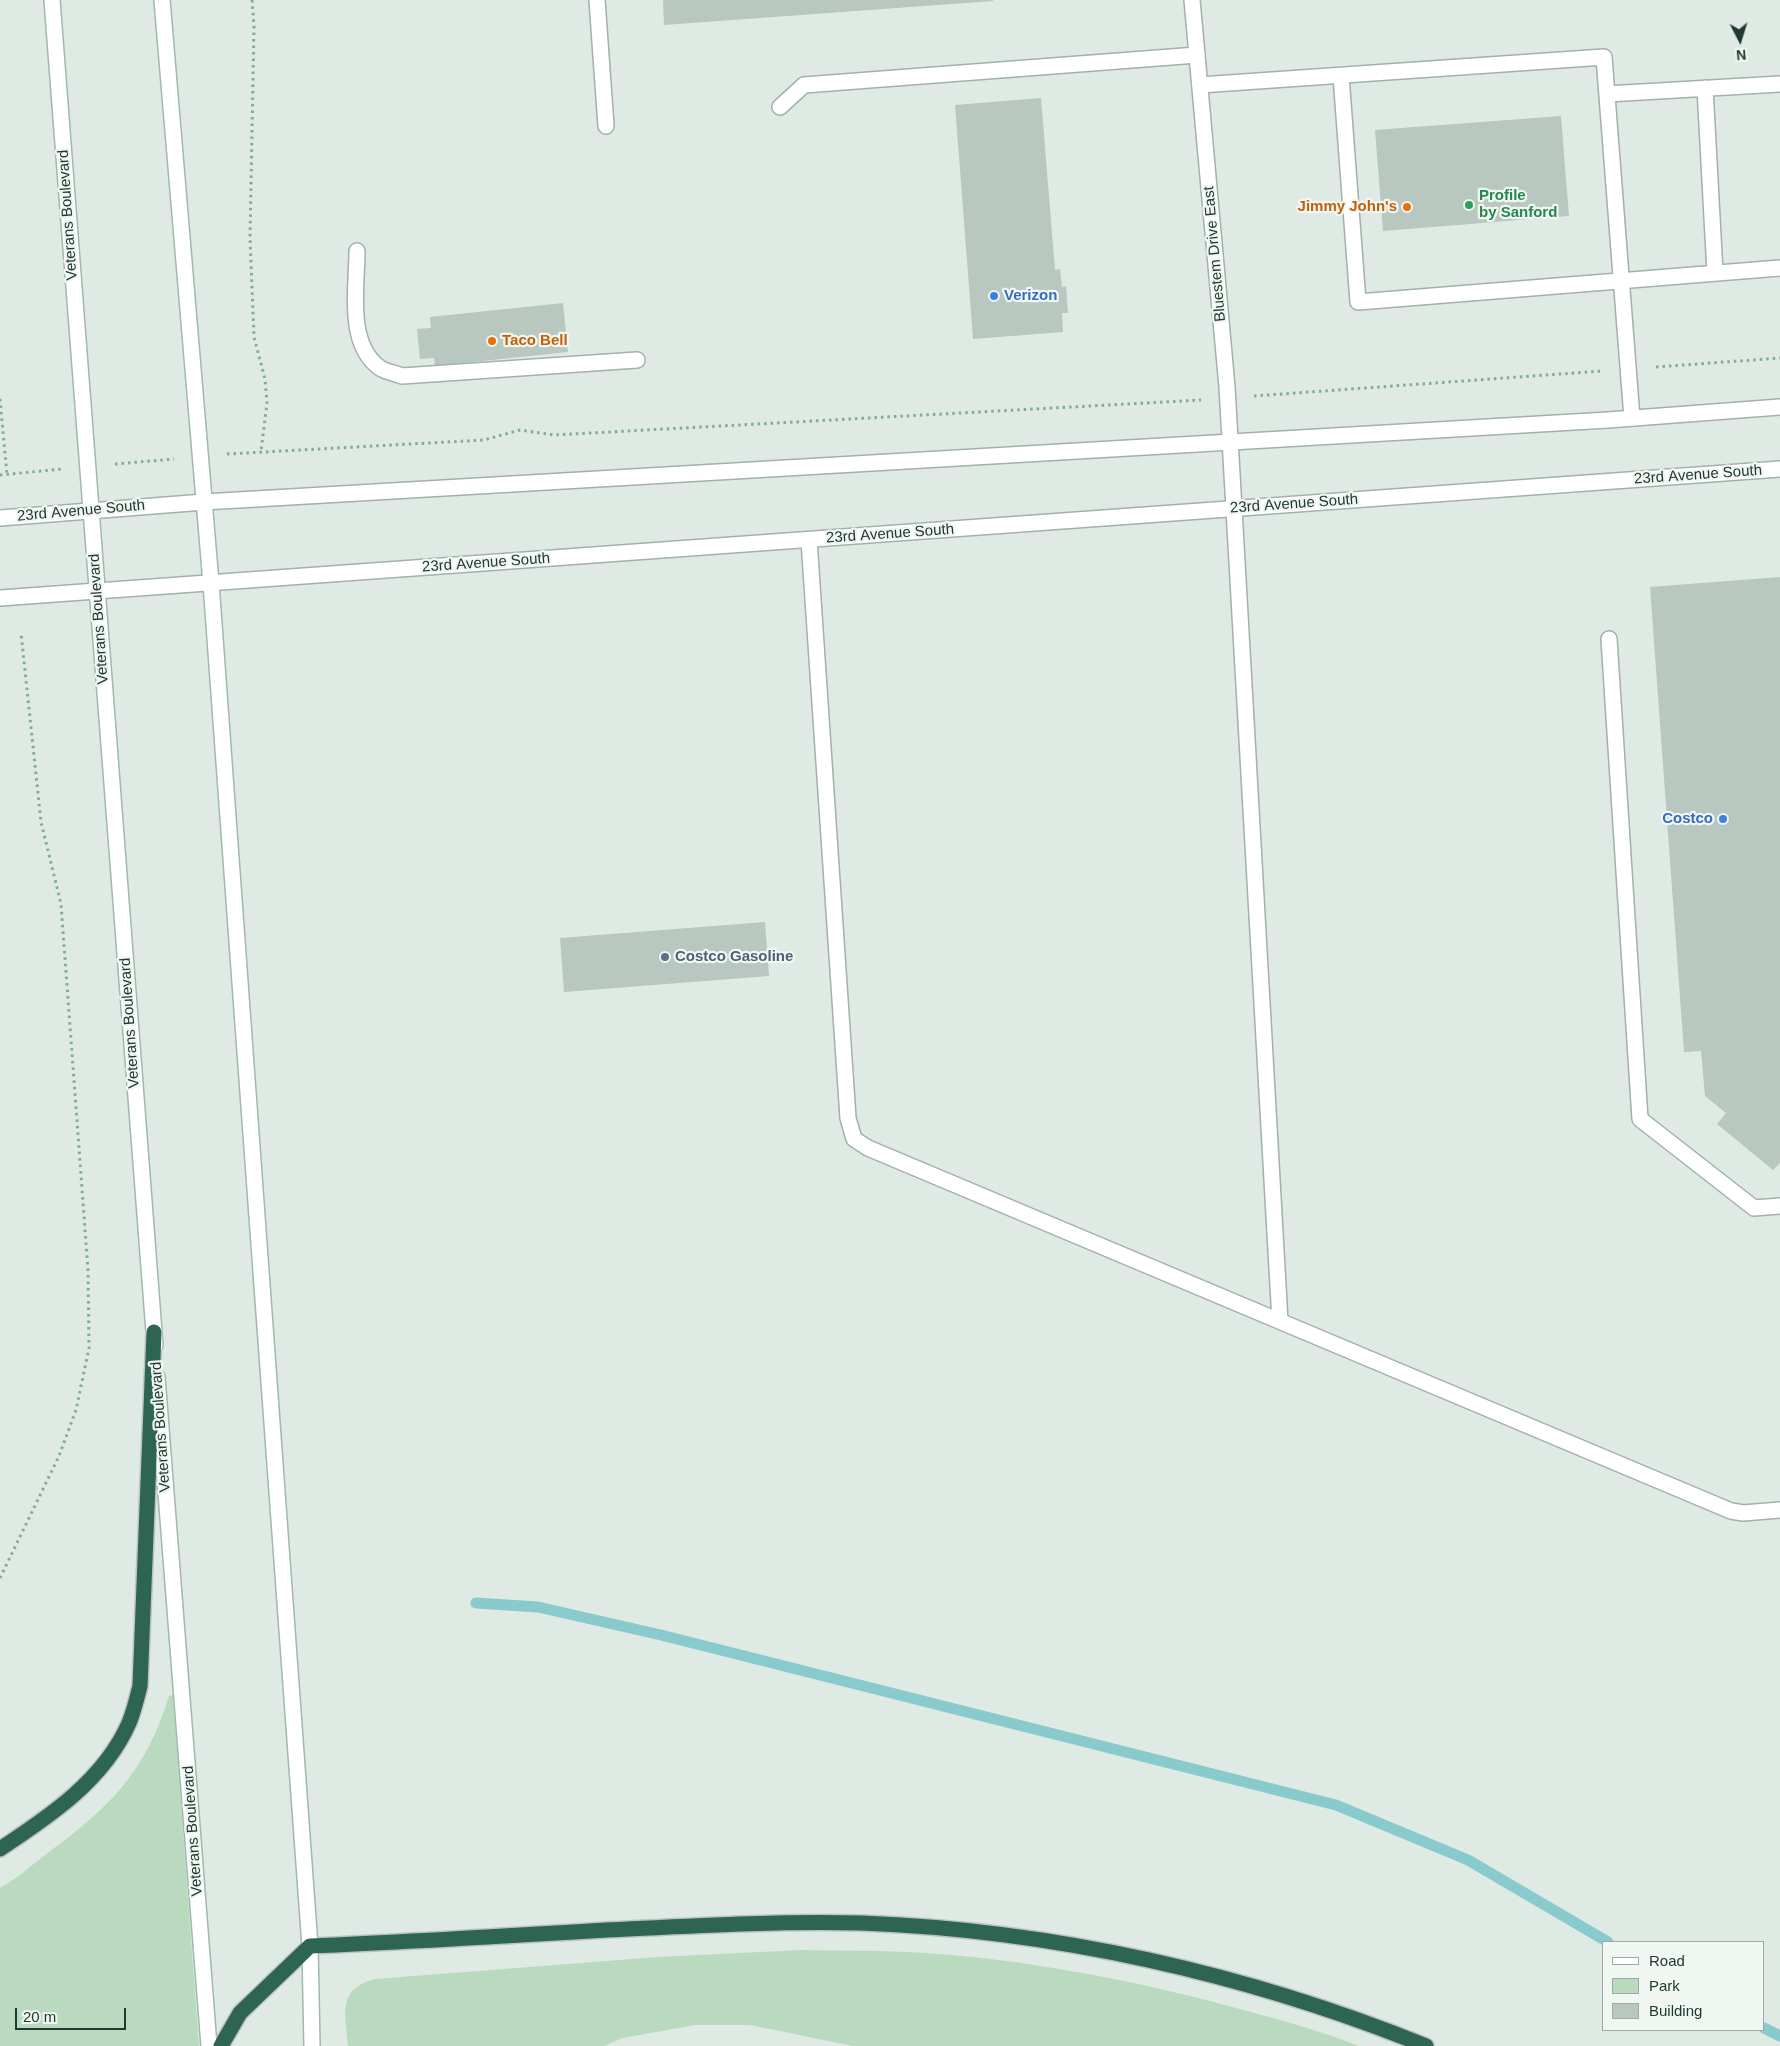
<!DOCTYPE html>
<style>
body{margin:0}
#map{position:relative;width:1780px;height:2046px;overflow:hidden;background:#dfeae4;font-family:Helvetica,sans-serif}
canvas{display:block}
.legend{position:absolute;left:1602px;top:1941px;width:162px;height:90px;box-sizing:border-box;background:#f0f7f2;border:1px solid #9daba4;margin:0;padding:6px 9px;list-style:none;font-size:15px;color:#213930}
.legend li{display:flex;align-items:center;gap:10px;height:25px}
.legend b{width:25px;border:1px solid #9daba4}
.north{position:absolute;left:1715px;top:15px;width:50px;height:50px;-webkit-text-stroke:4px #f0f7f2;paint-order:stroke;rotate:175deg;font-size:14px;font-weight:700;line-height:20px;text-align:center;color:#213930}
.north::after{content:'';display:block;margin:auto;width:18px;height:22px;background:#213930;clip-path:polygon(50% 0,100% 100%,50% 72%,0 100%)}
.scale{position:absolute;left:15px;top:2008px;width:111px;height:22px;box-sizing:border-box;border:2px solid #213930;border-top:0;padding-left:6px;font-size:15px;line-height:18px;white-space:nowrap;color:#213930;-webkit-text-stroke:4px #f0f7f2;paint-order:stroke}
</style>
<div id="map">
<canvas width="1780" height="2046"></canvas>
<ul class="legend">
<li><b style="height:6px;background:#fff"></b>Road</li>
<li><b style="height:14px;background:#b9dabe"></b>Park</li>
<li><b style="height:14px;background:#b8c7bf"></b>Building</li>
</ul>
<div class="north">N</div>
<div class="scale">20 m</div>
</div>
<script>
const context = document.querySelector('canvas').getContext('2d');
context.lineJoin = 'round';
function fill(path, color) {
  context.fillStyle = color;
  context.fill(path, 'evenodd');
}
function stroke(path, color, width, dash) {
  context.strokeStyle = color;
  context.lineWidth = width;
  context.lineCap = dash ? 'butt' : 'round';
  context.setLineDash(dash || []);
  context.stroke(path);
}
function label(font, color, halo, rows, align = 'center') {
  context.font = font + ' Helvetica,sans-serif';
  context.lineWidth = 4.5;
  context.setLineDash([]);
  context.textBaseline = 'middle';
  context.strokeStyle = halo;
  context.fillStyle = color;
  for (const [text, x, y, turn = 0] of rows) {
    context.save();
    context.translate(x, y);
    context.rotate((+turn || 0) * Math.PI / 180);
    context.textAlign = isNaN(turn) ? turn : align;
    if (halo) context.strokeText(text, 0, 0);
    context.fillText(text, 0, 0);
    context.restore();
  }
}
const green = new Path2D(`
 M 173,1695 L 199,2046 L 0,2046 L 0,1888 C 18,1878 33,1864 49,1852 C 111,1806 146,1771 169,1696 Z
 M 801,1950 C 836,1951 872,1950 907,1952 C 1023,1958 1140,1981 1251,2012 C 1287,2022 1324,2032 1359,2046 L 853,2046 L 750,2025 L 695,2025 L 623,2038 L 604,2046 L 348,2046 C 346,2014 336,1989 375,1979 L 658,1957 Z`);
const stream = new Path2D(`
 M 476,1603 L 538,1607 L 661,1635 L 1336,1805 L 1468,1860 L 1608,1942
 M 1764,2028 L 1780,2036`);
const building = new Path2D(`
 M 663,0 L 993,0 L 993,1 L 664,25 Z
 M 1041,98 L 1055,270 L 1060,269 L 1062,287 L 1066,286 L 1068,313 L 1062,313 L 1063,332 L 973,339 L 955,105 Z
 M 1561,116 L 1569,216 L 1383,231 L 1375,130 Z
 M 563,303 L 568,352 L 435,366 L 434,358 L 420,359 L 417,329 L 431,328 L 430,317 Z
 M 1780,577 L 1780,1163 L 1773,1170 L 1717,1124 L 1726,1113 L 1705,1096 L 1701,1051 L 1684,1052 L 1650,587 Z
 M 765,922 L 769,976 L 564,992 L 560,938 Z`);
const path = new Path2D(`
 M 252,0 L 254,26 L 250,238 L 254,337 L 265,379 L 267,403 L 261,451
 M 1656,367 L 1780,358
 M 1254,396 L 1602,371
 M 0,399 L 7,475
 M 227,454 L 484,440 L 520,430 L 554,435 L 1201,400
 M 115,464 L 174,459
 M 0,475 L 62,469
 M 0,1578 L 59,1456 L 76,1410 L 89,1348 L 88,1270 L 61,904 L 41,822 L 21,633`);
const service = new Path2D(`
 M 597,0 L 606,126
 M 1341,76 L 1358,302 L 1780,268
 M 1200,85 L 1604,57 L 1632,418
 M 1705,88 L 1715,273
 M 1607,94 L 1780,84
 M 780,107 L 804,85 L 1197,55
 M 357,251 C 357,287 346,344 380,368 C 386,372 395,373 402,376 L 637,360
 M 1234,509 L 1280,1321
 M 809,540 L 848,1118 L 854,1139 L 868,1148 L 1731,1511 L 1743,1513 L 1780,1510
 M 1609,639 L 1640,1119 L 1754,1208 L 1780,1206`);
const minor = new Path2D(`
 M 1192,0 L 1227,387 L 1234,509`);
const tertiary = new Path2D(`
 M 0,518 L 204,502 L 1608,420 L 1780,407
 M 0,598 L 1780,469`);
const secondary = new Path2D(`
 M 52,0 L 155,1345
 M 162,0 L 211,583 L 310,1946 L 312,2046
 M 157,1377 L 209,2046`);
const motorway = new Path2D(`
 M 0,1849 C 50,1816 104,1780 129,1723 C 134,1711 137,1698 140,1686 L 154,1332
 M 221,2046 L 240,2013 L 310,1946 C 409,1942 507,1936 606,1930 C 691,1926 776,1921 861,1923 C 1054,1930 1248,1974 1426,2046`);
const markers = [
 [1469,205,5,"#2e9e5b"],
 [1407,207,5,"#e8710a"],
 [994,296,5,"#3f7fe0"],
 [492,341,5,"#e8710a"],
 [1723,819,5,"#3f7fe0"],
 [665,957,5,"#5c6f8a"]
];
const leisureNames = [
 ["Profile",1479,196],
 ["by Sanford",1479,213]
];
const foodNames = [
 ["Jimmy John's",1397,207],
 ["Taco Bell",502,341,"left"]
];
const streetNames = [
 ["Veterans Boulevard",68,215,-94],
 ["Bluestem Drive East",1215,254,-95],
 ["23rd Avenue South",1698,475,-4],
 ["23rd Avenue South",1294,504,-4],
 ["23rd Avenue South",81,511,-5],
 ["23rd Avenue South",890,534,-4],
 ["23rd Avenue South",486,563,-4],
 ["Veterans Boulevard",99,619,-94],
 ["Veterans Boulevard",130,1023,-94],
 ["Veterans Boulevard",161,1427,-94],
 ["Veterans Boulevard",193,1831,-94]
];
const shopNames = [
 ["Verizon",1004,296],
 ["Costco",1713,819,"right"]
];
const serviceNames = [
 ["Costco Gasoline",675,957]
];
fill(green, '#b9dabe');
stroke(stream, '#89cbcd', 11);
fill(building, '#b8c7bf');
stroke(service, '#a2b1aa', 18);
stroke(minor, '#a2b1aa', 18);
stroke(tertiary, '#a2b1aa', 18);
stroke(secondary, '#a1b8ad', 18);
stroke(motorway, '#bcc4c1', 18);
stroke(path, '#81ac99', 3, [2.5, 4]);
stroke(service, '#fff', 15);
stroke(minor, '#fff', 15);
stroke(tertiary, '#fff', 15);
stroke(secondary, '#fff', 15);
stroke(motorway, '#2e6452', 15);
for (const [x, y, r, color] of markers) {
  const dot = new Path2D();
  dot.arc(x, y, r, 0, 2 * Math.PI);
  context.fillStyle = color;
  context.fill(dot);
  stroke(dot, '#f0f7f2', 2);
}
label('bold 15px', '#27864d', '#f0f7f2', leisureNames, 'left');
label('bold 15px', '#c56008', '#f0f7f2', foodNames, 'right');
label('15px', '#213930', '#f0f7f2', streetNames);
label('bold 15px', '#366cbe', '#f0f7f2', shopNames, 'left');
label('bold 15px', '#4e5e75', '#f0f7f2', serviceNames, 'left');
</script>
